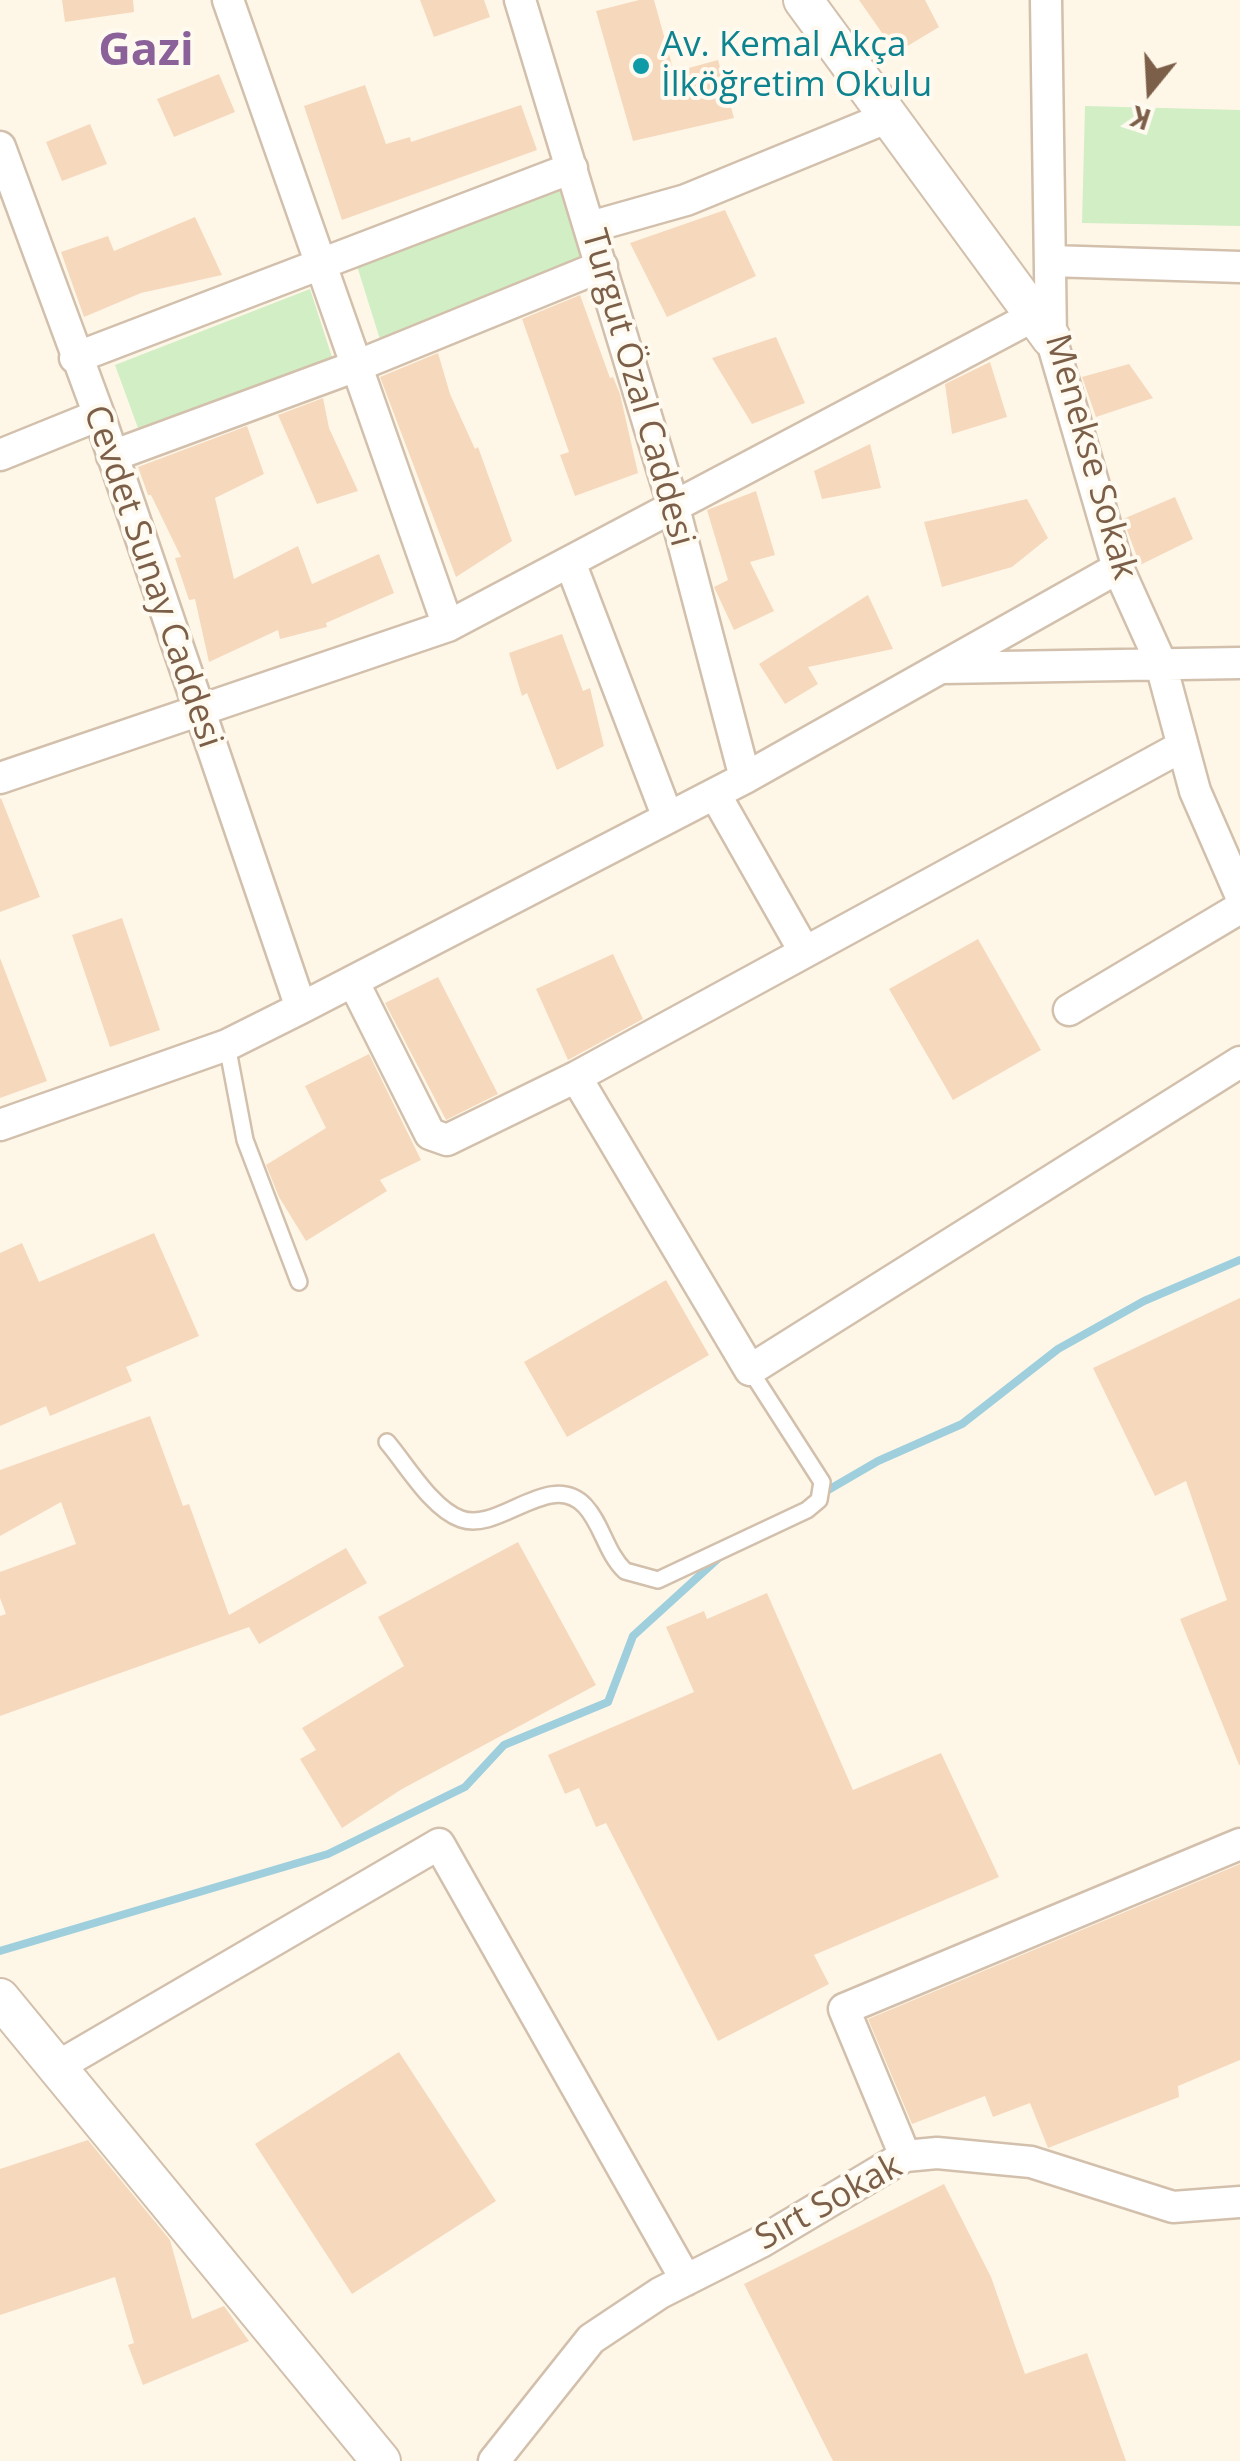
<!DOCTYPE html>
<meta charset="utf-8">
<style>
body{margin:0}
#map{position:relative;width:1240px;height:2461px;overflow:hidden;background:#fef7e8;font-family:"Open Sans",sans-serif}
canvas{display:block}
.north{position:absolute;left:1100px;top:40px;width:100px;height:100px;-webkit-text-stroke:8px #fffaf0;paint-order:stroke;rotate:198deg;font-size:28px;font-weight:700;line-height:40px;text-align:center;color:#7c5f49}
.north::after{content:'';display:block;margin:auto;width:35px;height:45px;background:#7c5f49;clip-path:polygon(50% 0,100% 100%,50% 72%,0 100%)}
</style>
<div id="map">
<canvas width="1240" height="2461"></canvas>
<div class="north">K</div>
</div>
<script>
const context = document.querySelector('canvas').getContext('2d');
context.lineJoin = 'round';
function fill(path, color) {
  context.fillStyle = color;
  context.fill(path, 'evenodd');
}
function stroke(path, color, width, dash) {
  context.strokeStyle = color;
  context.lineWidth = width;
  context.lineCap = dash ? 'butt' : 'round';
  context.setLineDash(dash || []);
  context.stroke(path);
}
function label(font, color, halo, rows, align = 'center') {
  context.font = font + ' "Open Sans",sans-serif';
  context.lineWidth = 8;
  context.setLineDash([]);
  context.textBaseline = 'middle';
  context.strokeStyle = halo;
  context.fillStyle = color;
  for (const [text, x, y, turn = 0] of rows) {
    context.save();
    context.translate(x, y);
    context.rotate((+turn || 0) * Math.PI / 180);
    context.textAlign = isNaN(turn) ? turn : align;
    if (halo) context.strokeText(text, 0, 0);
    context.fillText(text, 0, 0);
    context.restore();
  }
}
const green = new Path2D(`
 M 1085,106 L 1240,110 L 1240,226 L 1082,223 Z
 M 564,186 L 589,262 L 383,349 L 357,266 Z
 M 310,289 L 332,357 L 138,428 L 115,365 Z`);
const stream = new Path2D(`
 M 823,1493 L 878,1461 L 962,1424 L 1058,1349 L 1144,1301 L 1240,1260
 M 0,1951 L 328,1854 L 465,1787 L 504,1745 L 608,1702 L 633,1636 L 722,1555`);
const building = new Path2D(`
 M 62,0 L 133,0 L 134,12 L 65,22 Z
 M 420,0 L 484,0 L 490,17 L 434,37 Z
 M 639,0 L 654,0 L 674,72 L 718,60 L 734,118 L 633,141 L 596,11 Z
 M 859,0 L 925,0 L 939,27 L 896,53 Z
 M 219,74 L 235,112 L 174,137 L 157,99 Z
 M 365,85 L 386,144 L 410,137 L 411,142 L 521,105 L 537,150 L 342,220 L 304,106 Z
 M 90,124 L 107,164 L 62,181 L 46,142 Z
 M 725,210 L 756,276 L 667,317 L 630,243 Z
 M 195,217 L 222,275 L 141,293 L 84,317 L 61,252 L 108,236 L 114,251 Z
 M 580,295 L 610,378 L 613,377 L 620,394 L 638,473 L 575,496 L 560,455 L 569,452 L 522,319 Z
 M 776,337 L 805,403 L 752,424 L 712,358 Z
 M 438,353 L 450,394 L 475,449 L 478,447 L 512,541 L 456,577 L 380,377 Z
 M 990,362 L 1007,417 L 952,434 L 945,384 Z
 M 1129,364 L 1153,398 L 1096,417 L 1082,377 Z
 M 323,398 L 329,428 L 358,491 L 317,504 L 278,415 Z
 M 247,426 L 264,474 L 215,498 L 234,579 L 298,546 L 312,584 L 379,554 L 394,593 L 326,623 L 327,627 L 280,639 L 278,630 L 209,662 L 195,599 L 189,600 L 175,558 L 181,557 L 151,495 L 148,495 L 138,467 Z
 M 870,444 L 881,488 L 822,499 L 814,471 Z
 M 756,491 L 775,555 L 750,562 L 774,611 L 734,630 L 714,587 L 728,580 L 707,510 Z
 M 1175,497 L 1193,539 L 1140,565 L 1123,519 Z
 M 1027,499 L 1048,538 L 1012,567 L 942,587 L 924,522 Z
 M 868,595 L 893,649 L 808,667 L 818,684 L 785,704 L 759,664 Z
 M 562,634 L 583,691 L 590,688 L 604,746 L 557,770 L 527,693 L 522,696 L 509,653 Z
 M 1,798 L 40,897 L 0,912 L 0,799 Z
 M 122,918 L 160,1030 L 110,1047 L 72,935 Z
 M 978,939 L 1041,1050 L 953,1100 L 889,989 Z
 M 613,954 L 643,1019 L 568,1060 L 536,989 Z
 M 0,958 L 47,1081 L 0,1098 Z
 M 438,977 L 498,1094 L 446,1120 L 385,1003 Z
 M 369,1054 L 421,1160 L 380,1180 L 387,1191 L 306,1241 L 279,1197 L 266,1165 L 326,1128 L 305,1086 Z
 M 154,1233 L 199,1336 L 126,1367 L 132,1381 L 50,1416 L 46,1406 L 0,1426 L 0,1253 L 22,1243 L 39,1282 Z
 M 666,1280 L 709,1355 L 567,1437 L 524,1362 Z
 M 1240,1298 L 1240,1765 L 1239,1765 L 1180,1619 L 1227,1600 L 1186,1481 L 1155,1496 L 1093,1368 Z
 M 150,1416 L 183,1506 L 189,1504 L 229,1615 L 346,1548 L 367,1583 L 259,1644 L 249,1627 L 0,1716 L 0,1616 L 6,1614 L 0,1598 L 0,1572 L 76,1544 L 61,1502 L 0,1536 L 0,1470 Z
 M 518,1542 L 596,1685 L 402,1789 L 342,1828 L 300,1759 L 316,1750 L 302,1728 L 404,1666 L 378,1617 Z
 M 767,1593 L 853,1790 L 941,1753 L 999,1877 L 814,1955 L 829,1984 L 718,2041 L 606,1823 L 596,1827 L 579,1788 L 565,1794 L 548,1755 L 694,1692 L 666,1627 L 704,1611 L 707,1619 Z
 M 1240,1864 L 1240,2060 L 1178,2086 L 1179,2097 L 1048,2148 L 1030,2103 L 993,2117 L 985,2096 L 912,2124 L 868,2019 Z
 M 399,2052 L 496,2201 L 352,2294 L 255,2144 Z
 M 88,2140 L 170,2240 L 192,2319 L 224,2306 L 249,2341 L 143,2385 L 128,2345 L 134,2343 L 115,2277 L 0,2315 L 0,2169 Z
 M 944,2184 L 991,2277 L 1025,2374 L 1087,2353 L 1126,2461 L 833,2461 L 744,2284 Z`);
const service = new Path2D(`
 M 227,1045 L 245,1140 L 299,1282
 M 387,1442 C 406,1464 432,1509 461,1519 C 499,1533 550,1469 585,1506 C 602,1524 606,1553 625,1571 L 658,1580 L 807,1510 L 819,1500 L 822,1482 L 750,1370`);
const minor = new Path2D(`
 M 228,0 L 448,626
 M 520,0 L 674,508 L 745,778
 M 1046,0 L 1051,338 L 1118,568 L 1160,661 L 1195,791 L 1240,894
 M 0,147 L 99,415 L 301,1008
 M 590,227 L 686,200 L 886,118
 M 1050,261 L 1240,267
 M 75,358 L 572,168
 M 0,455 L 99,415
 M 112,456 L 359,365 L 602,266
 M 570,562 L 668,818
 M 943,668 L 1240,663
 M 0,778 L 448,626 L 1032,317
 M 715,794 L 803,949
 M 353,981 L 430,1134 L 447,1140 L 576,1077 L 1181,747
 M 1069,1010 L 1240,908
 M 576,1077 L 750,1370 L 1240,1062
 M 0,1125 L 227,1045 L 301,1008 L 745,778 L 1118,568
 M 55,2068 L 439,1844 L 686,2280
 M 905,2156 L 844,2009 L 1240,1844
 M 494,2461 L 591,2339 L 660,2293 L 761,2242 L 905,2156 L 937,2153 L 1031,2162 L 1173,2207 L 1240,2202`);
const tertiary = new Path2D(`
 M 803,0 L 1051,338
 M 0,1998 L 381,2461`);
const markers = [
 [641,66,10,"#0f9aa8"]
];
const cultureNames = [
 ["Av. Kemal Akça",661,46],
 ["İlköğretim Okulu",661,86]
];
const streetNames = [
 ["Turgut Özal Caddesi",637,388,74],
 ["Menekse Sokak",1090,457,74],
 ["Cevdet Sunay Caddesi",152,577,71],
 ["Sırt Sokak",829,2203,-29]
];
const districtNames = [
 ["Gazi",146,52]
];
fill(green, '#d2eec5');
stroke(stream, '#9fcfdd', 8);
fill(building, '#f6d8bd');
stroke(service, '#d2c0ac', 20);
stroke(minor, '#d2c0ac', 35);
stroke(tertiary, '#d2c0ac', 42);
stroke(service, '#fff', 15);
stroke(minor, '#fff', 30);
stroke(tertiary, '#fff', 38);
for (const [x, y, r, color] of markers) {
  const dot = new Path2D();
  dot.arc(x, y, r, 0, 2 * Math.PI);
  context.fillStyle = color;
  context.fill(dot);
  stroke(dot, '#fffaf0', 4);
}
label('35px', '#0d838f', '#fffaf0', cultureNames, 'left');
label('35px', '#7c5f49', '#fffaf0', streetNames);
label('bold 45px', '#8a6198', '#fffaf0', districtNames);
</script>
